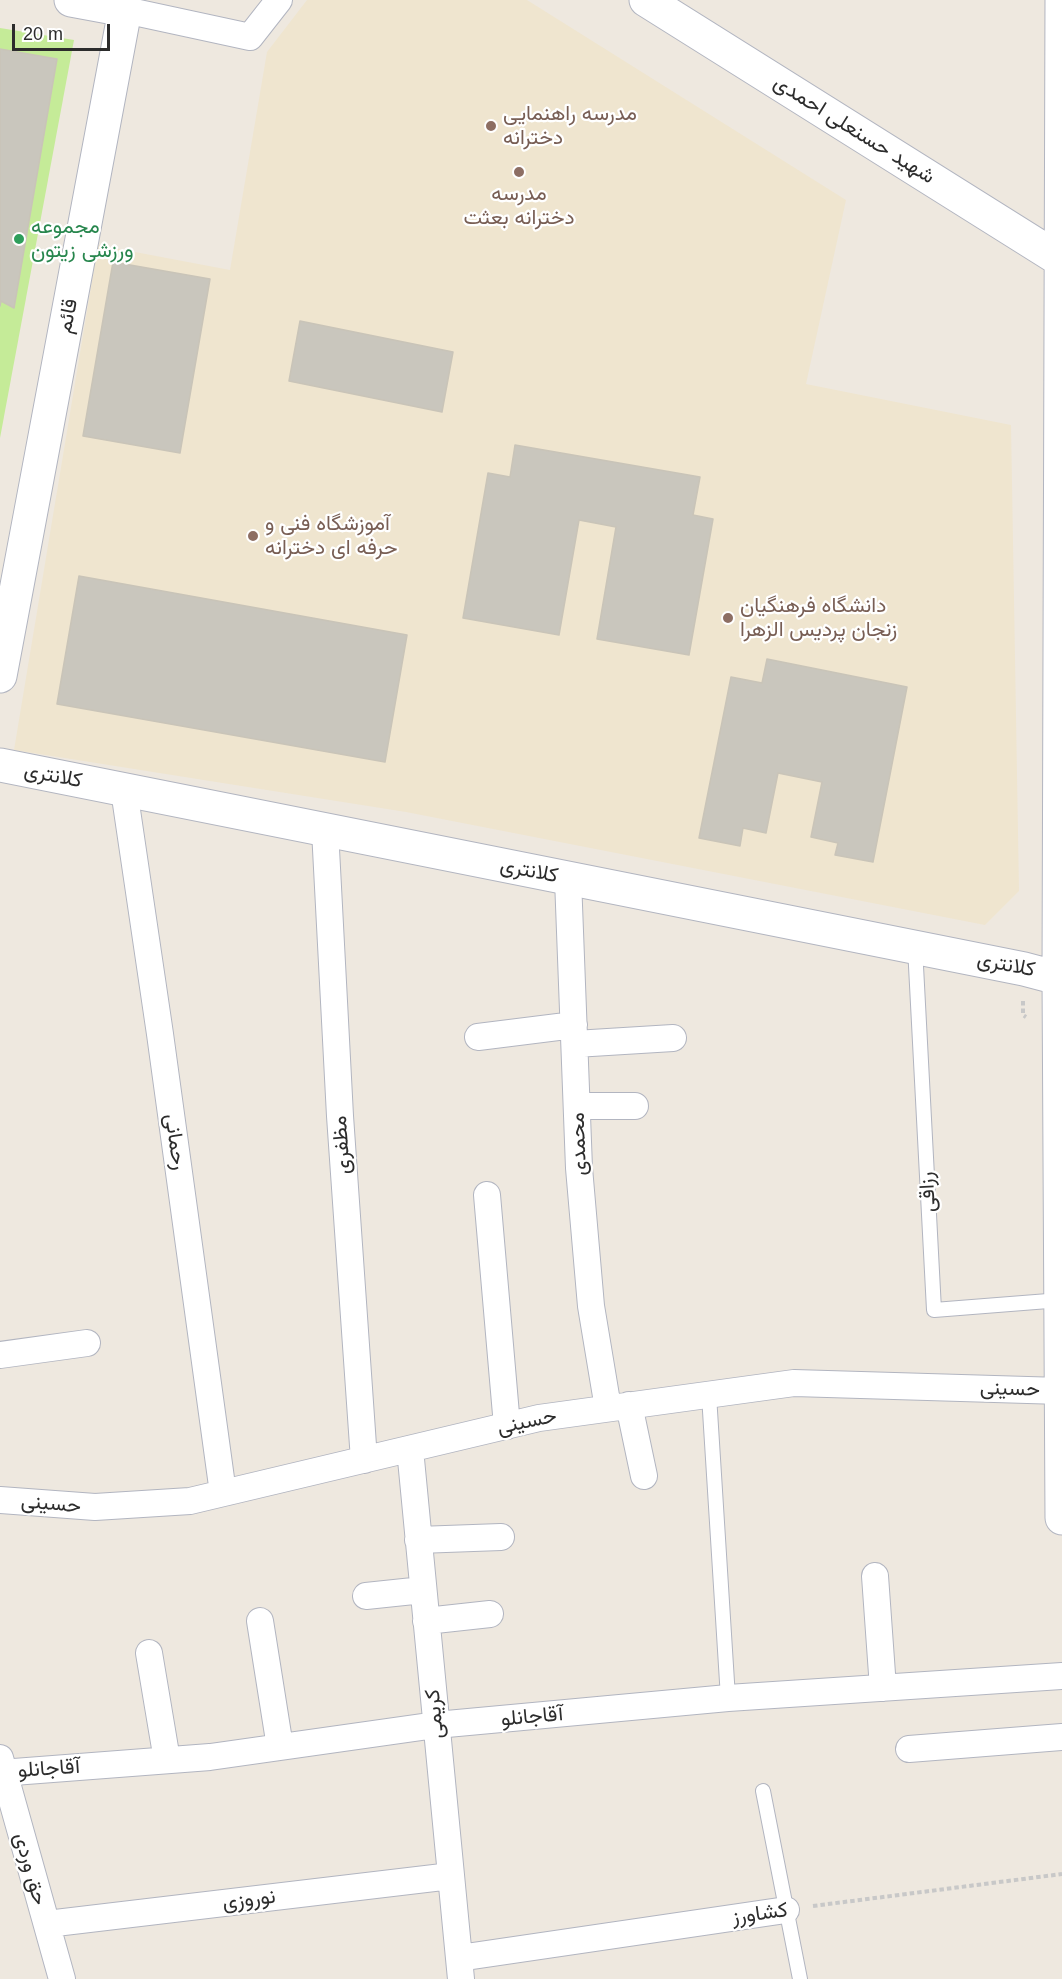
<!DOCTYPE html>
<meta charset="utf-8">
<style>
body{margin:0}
#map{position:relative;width:1062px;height:1979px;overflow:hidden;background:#eee8df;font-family:Arial,sans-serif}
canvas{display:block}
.scale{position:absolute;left:12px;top:24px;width:98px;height:27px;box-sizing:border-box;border:3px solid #2c2c2c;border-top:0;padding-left:8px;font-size:18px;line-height:21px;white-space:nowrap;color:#2c2c2c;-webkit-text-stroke:4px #fff;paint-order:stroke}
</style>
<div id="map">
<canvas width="1062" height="1979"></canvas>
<div class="scale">20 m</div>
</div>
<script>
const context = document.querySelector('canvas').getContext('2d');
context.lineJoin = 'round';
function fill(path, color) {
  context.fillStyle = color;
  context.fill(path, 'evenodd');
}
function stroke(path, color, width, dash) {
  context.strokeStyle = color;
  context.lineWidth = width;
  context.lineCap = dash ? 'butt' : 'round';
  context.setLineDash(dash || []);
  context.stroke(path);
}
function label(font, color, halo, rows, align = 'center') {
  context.font = font + ' Arial,Vazirmatn,sans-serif';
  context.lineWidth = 4.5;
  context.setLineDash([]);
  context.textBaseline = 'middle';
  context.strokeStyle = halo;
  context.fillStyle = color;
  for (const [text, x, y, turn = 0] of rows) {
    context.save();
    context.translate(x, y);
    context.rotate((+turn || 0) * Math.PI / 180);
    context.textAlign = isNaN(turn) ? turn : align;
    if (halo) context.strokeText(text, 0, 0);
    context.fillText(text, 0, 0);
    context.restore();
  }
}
const education = new Path2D(`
 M 307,0 L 527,0 L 846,200 L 806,384 L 1011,425 L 1019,891 L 985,925 L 406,812 L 14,750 L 98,245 L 230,270 L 267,52 Z`);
const pitch = new Path2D(`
 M 0,28 L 74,40 L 0,438 Z`);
const building = new Path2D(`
 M 0,49 L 57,59 L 14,308 L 1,301 L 0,306 Z
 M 113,262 L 210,279 L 180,453 L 83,436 Z
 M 300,321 L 453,352 L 442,412 L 289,381 Z
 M 515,445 L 700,477 L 693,515 L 713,519 L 689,655 L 597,639 L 616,527 L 579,520 L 559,635 L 463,618 L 488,473 L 510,477 Z
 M 79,576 L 407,635 L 385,762 L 57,704 Z
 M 767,659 L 907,687 L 873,862 L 835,855 L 838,843 L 811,837 L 822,782 L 778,773 L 766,833 L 743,828 L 740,846 L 699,838 L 731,677 L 762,683 Z`);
const path = new Path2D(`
 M 1023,1001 L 1023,1015 L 1026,1017
 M 813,1906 L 1062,1874`);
const lane = new Path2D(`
 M 915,947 L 934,1310 L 1061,1300
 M 709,1395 L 728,1698
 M 763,1791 L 800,1979`);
const street = new Path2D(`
 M 125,10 L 250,37 L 279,0
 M 124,790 L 160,1034 L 223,1493
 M 325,830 L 340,1116 L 364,1460
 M 568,879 L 579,1168 L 591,1306 L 608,1408
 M 478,1037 L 574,1025
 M 575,1044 L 673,1038
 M 577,1106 L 635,1106
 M 487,1195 L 507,1426
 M 0,1355 L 87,1343
 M 629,1405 L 644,1476
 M 410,1449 L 461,1979
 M 0,1500 L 95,1507 L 190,1501 L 539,1418 L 794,1383 L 1061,1391
 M 418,1540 L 501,1537
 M 875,1576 L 883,1688
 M 366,1596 L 423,1590
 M 260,1621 L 280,1747
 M 426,1621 L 490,1614
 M 149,1653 L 167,1760
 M 909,1749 L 1062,1737
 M 0,1758 L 62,1979
 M 0,1773 L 210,1757 L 436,1725 L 728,1698 L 1062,1676
 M 47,1924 L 451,1876
 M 459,1958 L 786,1910`);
const secondary = new Path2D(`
 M 646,0 L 1062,261
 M 1062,0 L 1059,976 L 1062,1518
 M 0,676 L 125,10 L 71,0
 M 0,765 L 1024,969 L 1062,979`);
const markers = [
 [491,126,6,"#8d6e63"],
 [519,172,6,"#8d6e63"],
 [19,239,6,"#2e9e5b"],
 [253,536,6,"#8d6e63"],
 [728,618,6,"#8d6e63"]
];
const educationNames = [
 ["مدرسه راهنمایی",503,114],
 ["دخترانه",503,138],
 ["مدرسه",519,194,"center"],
 ["دخترانه بعثت",519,218,"center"],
 ["آموزشگاه فنی و",265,524],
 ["حرفه ای دخترانه",265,548],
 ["دانشگاه فرهنگیان",740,606],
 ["زنجان پردیس الزهرا",740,630]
];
const streetNames = [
 ["شهید حسنعلی احمدی",854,130,32],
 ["قائم",68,316,-79],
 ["کلانتری",53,776,11],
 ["کلانتری",529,871,11],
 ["کلانتری",1006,965,11],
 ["رحمانی",175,1142,82],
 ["محمدی",579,1144,-92],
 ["مظفری",342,1145,-94],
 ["رزاقی",928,1192,-93],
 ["حسینی",1010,1389,2],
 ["حسینی",527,1422,-12],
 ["حسینی",51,1504,5],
 ["کریمی",435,1714,-95],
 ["آقاجانلو",532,1717,-5],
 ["آقاجانلو",49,1769,-4],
 ["حق وردی",30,1869,74],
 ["نوروزی",249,1900,-7],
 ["کشاورز",760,1914,-8]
];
const leisureNames = [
 ["مجموعه",31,227],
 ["ورزشی زیتون",31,251]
];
fill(education, '#efe5cf');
fill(pitch, '#c5eb98');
fill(building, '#c9c6bd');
stroke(building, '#c9c4b8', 1.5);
stroke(lane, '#b2b5c0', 16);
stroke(street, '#b2b5c0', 28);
stroke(secondary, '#b2b5c0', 35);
stroke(path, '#c8c8c8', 4, [4.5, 3]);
stroke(lane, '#fff', 14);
stroke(street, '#fff', 26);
stroke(secondary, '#fff', 33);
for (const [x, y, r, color] of markers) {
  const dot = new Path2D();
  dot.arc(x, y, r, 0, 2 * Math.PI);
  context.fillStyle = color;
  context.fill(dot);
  stroke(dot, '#fff', 2);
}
label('21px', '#785e54', '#fff', educationNames, 'left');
label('21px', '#2c2c2c', '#fff', streetNames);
label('21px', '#27864d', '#fff', leisureNames, 'left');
</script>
